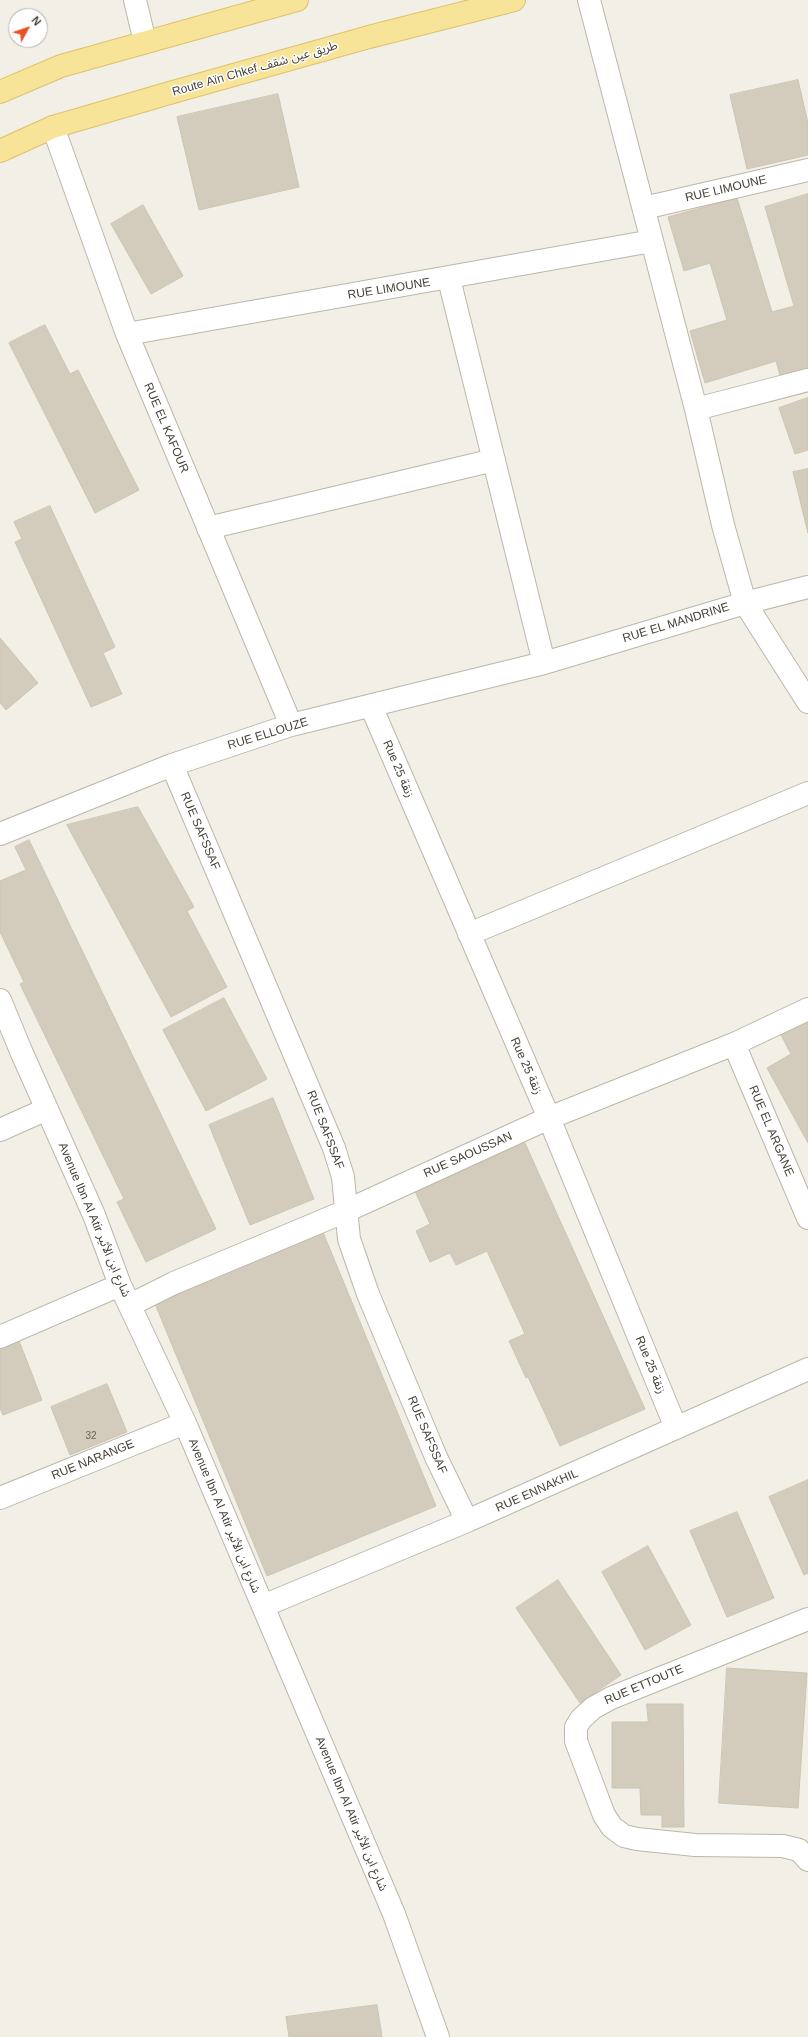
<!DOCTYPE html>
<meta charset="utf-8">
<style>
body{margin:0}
#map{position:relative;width:808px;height:2037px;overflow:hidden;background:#f2efe6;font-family:Helvetica,sans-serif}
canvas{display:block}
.north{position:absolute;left:8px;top:8px;width:40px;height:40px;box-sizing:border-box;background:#fff;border:1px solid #b4b2af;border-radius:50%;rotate:50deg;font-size:11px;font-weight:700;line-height:16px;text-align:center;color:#443f36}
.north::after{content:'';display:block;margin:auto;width:14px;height:18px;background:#ec5022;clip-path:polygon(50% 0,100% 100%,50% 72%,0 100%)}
</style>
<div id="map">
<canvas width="808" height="2037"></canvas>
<div class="north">N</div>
</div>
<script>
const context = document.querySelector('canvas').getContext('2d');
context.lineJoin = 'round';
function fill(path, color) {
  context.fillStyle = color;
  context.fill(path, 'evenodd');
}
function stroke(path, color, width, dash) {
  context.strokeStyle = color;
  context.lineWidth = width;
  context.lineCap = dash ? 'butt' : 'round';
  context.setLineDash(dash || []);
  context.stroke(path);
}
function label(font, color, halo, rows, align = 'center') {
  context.font = font + ' Helvetica,"Noto Sans Arabic",sans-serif';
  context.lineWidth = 3;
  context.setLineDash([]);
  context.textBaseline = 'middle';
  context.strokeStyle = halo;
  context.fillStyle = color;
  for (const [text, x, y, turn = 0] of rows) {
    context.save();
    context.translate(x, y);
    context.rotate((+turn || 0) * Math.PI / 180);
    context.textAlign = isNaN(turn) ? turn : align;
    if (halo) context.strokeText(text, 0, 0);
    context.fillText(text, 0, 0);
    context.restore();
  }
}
const building = new Path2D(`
 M 798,80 L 808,123 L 808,155 L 747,169 L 730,95 Z
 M 278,94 L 299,187 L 199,210 L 177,117 Z
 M 808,194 L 808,375 L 782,383 L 776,361 L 705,383 L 690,331 L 727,320 L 710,263 L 684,271 L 668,217 L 737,198 L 772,312 L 794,306 L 765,207 Z
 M 143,205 L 183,276 L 151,294 L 111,224 Z
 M 45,325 L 70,374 L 78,370 L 139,490 L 95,513 L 9,343 Z
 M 808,398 L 808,450 L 795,454 L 779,408 Z
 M 808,469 L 808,533 L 793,472 Z
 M 50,506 L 115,647 L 103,653 L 122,694 L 91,707 L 15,542 L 22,539 L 14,522 Z
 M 0,638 L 38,683 L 6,710 L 0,703 Z
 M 138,807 L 194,907 L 187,911 L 227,987 L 171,1017 L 67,825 Z
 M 29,840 L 216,1229 L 146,1262 L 117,1202 L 124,1199 L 20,984 L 24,982 L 0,932 L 0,881 L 26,870 L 15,847 Z
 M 224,998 L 267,1079 L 206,1111 L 163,1030 Z
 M 808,1019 L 808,1143 L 767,1068 L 791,1054 L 781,1035 Z
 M 273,1098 L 314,1199 L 250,1225 L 209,1125 Z
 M 525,1143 L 645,1409 L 560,1446 L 528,1377 L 526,1378 L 509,1341 L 525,1334 L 487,1251 L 456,1265 L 450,1253 L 430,1262 L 416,1231 L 430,1224 L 414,1189 L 481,1159 L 482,1162 Z
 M 320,1225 L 436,1506 L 267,1576 L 151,1294 Z
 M 18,1338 L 42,1400 L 3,1415 L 0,1408 L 0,1345 Z
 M 107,1384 L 127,1432 L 70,1455 L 51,1407 Z
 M 808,1480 L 808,1573 L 804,1575 L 769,1497 Z
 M 737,1512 L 774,1598 L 727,1617 L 690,1531 Z
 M 648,1546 L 691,1625 L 645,1650 L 602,1572 Z
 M 558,1580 L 621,1675 L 580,1703 L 516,1608 Z
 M 727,1668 L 807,1673 L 798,1808 L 719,1803 Z
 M 647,1704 L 683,1704 L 684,1827 L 662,1827 L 662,1815 L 641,1815 L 640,1788 L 612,1788 L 612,1722 L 648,1722 Z
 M 377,2005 L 382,2037 L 289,2037 L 286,2017 Z`);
const minor = new Path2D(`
 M 135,0 L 145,42
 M 589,0 L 696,409 L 723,525 L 745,603 L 808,702
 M 53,127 L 127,334 L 291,725
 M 644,208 L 808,170
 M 449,279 L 544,663
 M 127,334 L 652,241
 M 696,409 L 808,380
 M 208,528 L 494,460
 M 371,706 L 549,1118 L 676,1428
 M 172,765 L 334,1148 L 343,1177 L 349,1239 L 368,1294 L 436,1457 L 467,1521
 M 0,834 L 172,765 L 291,725 L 544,663 L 745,603 L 808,587
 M 469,934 L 808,793
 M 0,1000 L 21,1051 L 94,1215 L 120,1285 L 185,1423 L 394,1914 L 438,2037
 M 734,1044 L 808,1218
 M 0,1130 L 47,1109
 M 130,1305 L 174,1283 L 346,1211 L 549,1118 L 734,1044 L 808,1009
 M 0,1337 L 120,1285
 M 0,1498 L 185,1423
 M 263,1606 L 467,1521 L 808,1369
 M 808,1619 L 611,1698 L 593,1708 L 581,1719 L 576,1727 L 576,1741 L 604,1815 L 612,1827 L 624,1836 L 637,1839 L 695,1845 L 783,1846 L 799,1850 L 808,1860`);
const major = new Path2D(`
 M 0,92 L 61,66 L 297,0
 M 0,151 L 53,127 L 173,92 L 369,37 L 514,0`);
const numberNames = [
 ["32",91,1436]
];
const streetNames = [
 ["Route Aïn Chkef طريق عين شقف",255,69,-16],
 ["RUE LIMOUNE",726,189,-13],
 ["RUE LIMOUNE",389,289,-9],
 ["RUE EL KAFOUR",166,428,67],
 ["RUE EL MANDRINE",676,623,-17],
 ["RUE ELLOUZE",268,734,-17],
 ["Rue 25 زنقة",398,769,67],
 ["RUE SAFSSAF",200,831,67],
 ["Rue 25 زنقة",526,1066,66],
 ["RUE SAFSSAF",325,1130,69],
 ["RUE EL ARGANE",771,1131,67],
 ["RUE SAOUSSAN",468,1155,-24],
 ["Avenue Ibn Al Atir شارع ابن الأثير",94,1220,67],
 ["Rue 25 زنقة",650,1365,68],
 ["RUE SAFSSAF",427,1435,67],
 ["RUE NARANGE",93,1460,-22],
 ["RUE ENNAKHIL",537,1491,-24],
 ["Avenue Ibn Al Atir شارع ابن الأثير",224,1516,67],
 ["RUE ETTOUTE",644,1685,-23],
 ["Avenue Ibn Al Atir شارع ابن الأثير",351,1814,67]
];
fill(building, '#d3cbbc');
stroke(building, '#cdc4b0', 1);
stroke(minor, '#bcb7a9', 24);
stroke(major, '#dcc26a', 24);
stroke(minor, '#fff', 22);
stroke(major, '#f8e499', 22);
label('10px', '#686258', null, numberNames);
label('12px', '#443f36', '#fff', streetNames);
</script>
